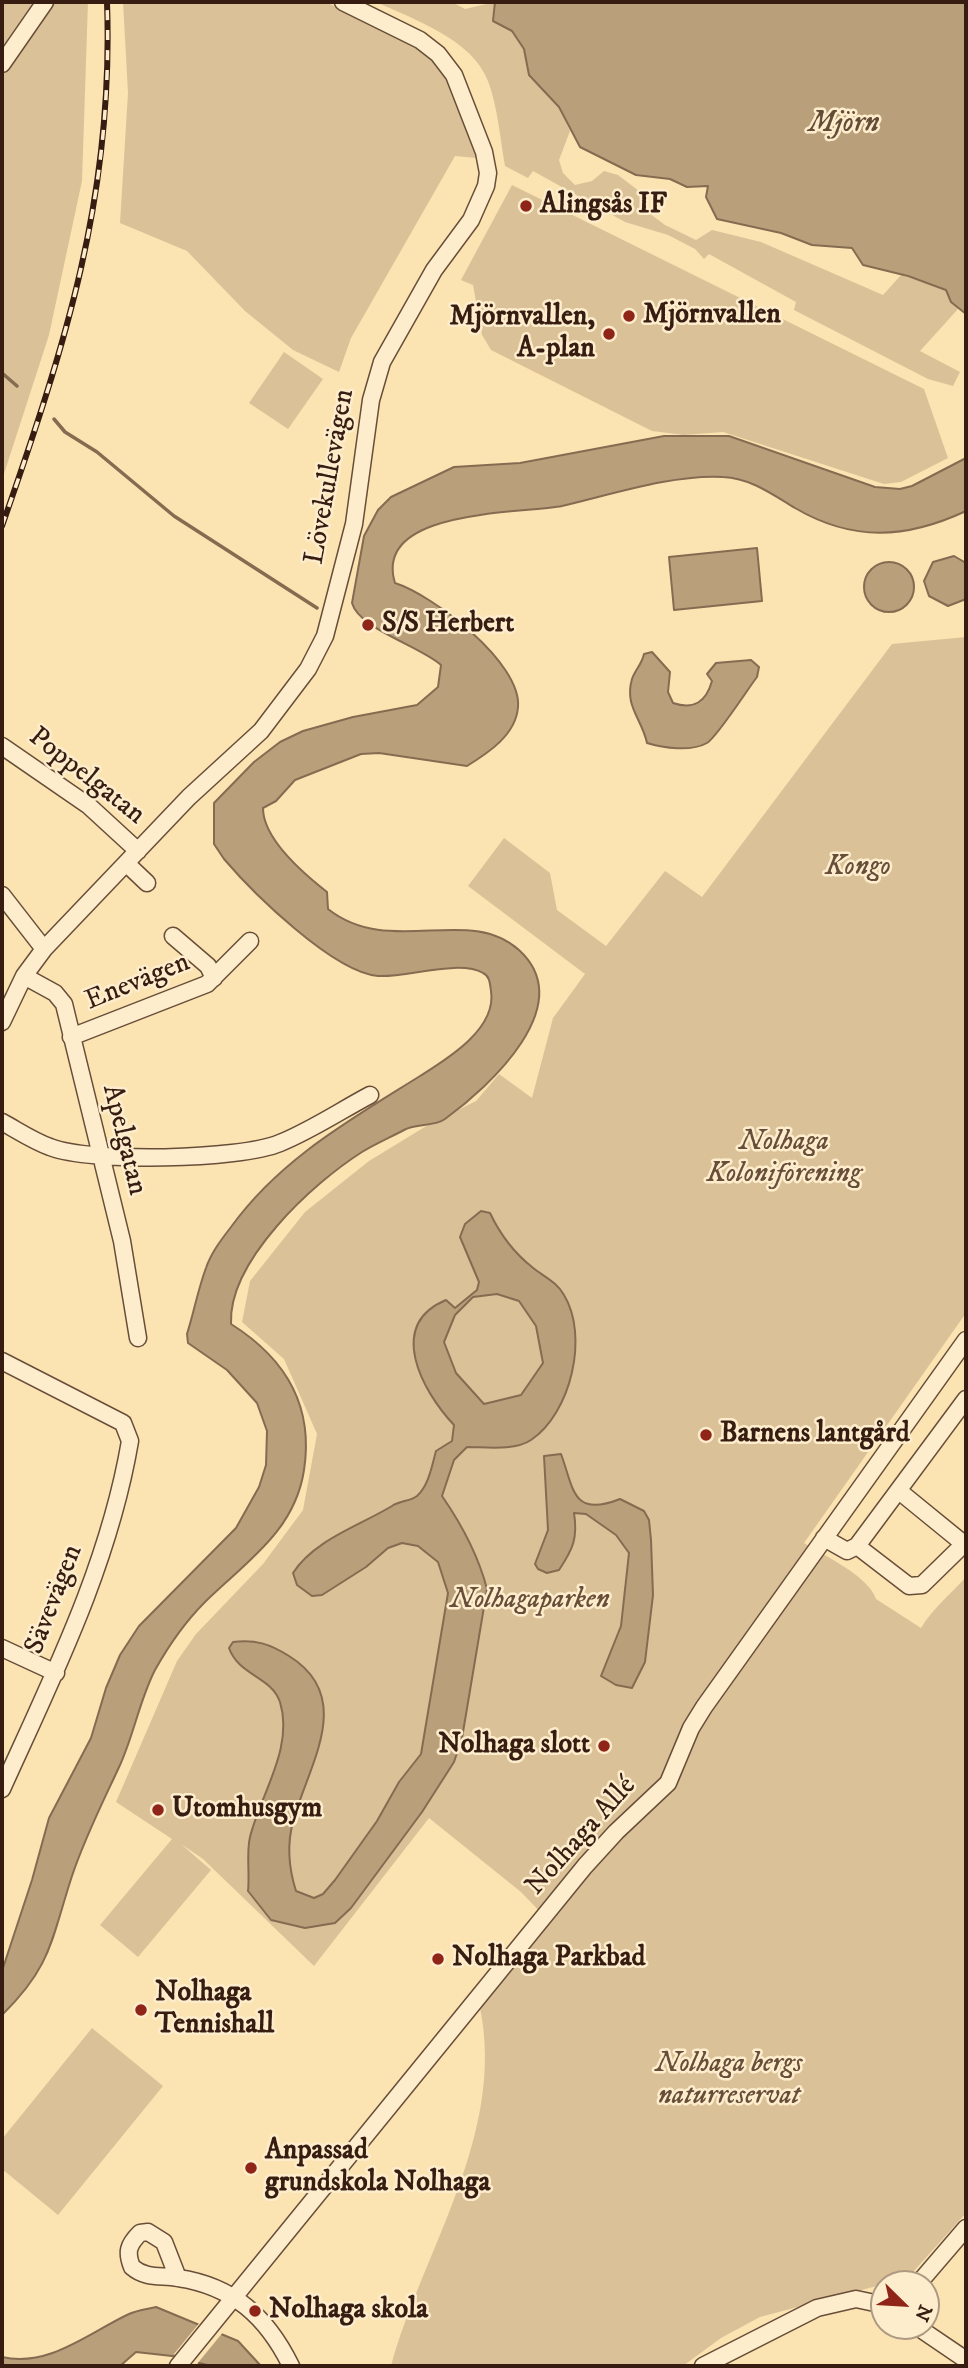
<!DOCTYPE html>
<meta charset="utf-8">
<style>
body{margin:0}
#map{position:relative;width:968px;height:2368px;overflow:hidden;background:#fce3b2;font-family:"IM FELL DW Pica",serif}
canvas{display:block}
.frame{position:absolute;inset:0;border:4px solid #371d11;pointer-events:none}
.north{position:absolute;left:870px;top:2270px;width:70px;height:70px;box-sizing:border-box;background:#fdedcd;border:2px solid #ae9a82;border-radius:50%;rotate:114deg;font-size:19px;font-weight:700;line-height:28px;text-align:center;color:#371d11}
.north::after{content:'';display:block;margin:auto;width:24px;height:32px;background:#8f2418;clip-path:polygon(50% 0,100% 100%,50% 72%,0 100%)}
</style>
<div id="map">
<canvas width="968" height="2368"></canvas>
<div class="frame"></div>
<div class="north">N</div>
</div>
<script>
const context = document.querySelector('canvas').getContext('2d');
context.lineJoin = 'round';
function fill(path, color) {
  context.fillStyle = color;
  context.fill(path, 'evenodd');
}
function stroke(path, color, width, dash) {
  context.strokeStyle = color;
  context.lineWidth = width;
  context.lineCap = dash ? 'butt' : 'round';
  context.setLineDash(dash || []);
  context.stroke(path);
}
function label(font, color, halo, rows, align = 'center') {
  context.font = font + ' "IM FELL DW Pica",serif';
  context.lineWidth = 5;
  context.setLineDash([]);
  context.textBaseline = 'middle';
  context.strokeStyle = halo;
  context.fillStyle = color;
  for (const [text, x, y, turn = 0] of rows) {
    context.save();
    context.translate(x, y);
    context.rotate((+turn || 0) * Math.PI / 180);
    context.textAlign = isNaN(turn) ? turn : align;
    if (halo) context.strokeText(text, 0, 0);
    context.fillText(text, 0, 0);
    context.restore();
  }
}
const green = new Path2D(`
 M 2,2 L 88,2 L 82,181 L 49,335 L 2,480 Z
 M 123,2 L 326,2 L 423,51 L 443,73 L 463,115 L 477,158 L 455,156 L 351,338 L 339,372 L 293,350 L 245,311 L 187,251 L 120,223 L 128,93 Z
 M 376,2 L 452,2 L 465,9 L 495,2 L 493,21 L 512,31 L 524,49 L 529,75 L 559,107 L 570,131 L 559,160 L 563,173 L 575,185 L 592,181 L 604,171 L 618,175 L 639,191 L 641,207 L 665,225 L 696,240 L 712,230 L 761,242 L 883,295 L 901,275 L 946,290 L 958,309 L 920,351 L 960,372 L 953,386 L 928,379 L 794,310 L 796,302 L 709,254 L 704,259 L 695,249 L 668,235 L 625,222 L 533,171 L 528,178 L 505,166 C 500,138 498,108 488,81 C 472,39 413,19 376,2 Z
 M 512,185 L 924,389 L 948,458 L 901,482 L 884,484 L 723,432 L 684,435 L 652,431 L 491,350 L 482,335 L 473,285 L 461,280 Z
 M 284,352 L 323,379 L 288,429 L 249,403 Z
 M 966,637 L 966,1313 L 804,1543 C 824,1556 869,1576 876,1599 L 921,1628 C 932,1609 951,1594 966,1577 L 966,2213 L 904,2282 L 884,2284 L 760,2317 L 721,2338 L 683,2366 L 391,2366 C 423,2250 506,2134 480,2008 L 549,1921 L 521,1892 L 429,1818 L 314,1966 L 203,1859 L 181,1844 L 211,1870 L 138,1957 L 100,1925 L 172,1839 L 116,1802 L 177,1661 L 196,1634 L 263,1564 L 303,1510 L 317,1434 L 284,1359 L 242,1322 L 250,1281 L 305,1212 L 369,1161 L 428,1125 L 476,1101 L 499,1074 L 532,1098 L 553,1018 L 585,974 L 468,886 L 504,838 L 550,873 L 557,910 L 606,946 L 665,871 L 702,897 L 892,644 Z
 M 92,2028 L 163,2086 L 58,2215 L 2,2169 L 2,2139 Z`);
const water = new Path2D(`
 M 495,2 L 966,2 L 966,314 L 951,302 L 946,290 L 908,276 L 863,265 L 852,248 L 812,245 L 781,233 L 717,219 L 706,197 L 708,186 L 687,187 L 670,179 L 636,175 L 580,147 L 559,107 L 529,75 L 524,49 L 512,31 L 493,21 Z
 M 664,436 L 729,436 L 875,487 L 900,489 L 912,486 L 966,458 L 966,511 C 906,539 853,542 795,508 C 772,494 750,478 723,477 C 673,474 610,495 562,506 C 523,514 372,508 395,583 C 433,595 522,663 518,707 C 516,735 488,753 467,766 L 379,753 L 361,754 L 295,780 L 276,801 L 263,808 C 263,839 304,874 327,892 L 328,909 C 390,958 468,904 519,950 C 579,1005 490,1086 445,1119 C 434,1127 417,1123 404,1130 C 391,1137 375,1144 362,1152 C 313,1183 228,1261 231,1324 C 285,1358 314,1405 304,1470 C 295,1531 246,1562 205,1602 C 185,1622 169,1645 155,1670 C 140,1699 134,1734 120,1765 C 103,1802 85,1837 72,1876 C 51,1940 52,1966 2,2015 L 2,1971 L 32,1880 L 49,1818 L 91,1738 L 106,1688 L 120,1655 L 139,1626 L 236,1528 L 259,1487 L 266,1465 L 267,1431 L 257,1403 L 227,1370 L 188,1343 L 187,1334 C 194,1312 198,1289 206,1268 C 211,1253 221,1240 231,1227 C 280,1159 350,1120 420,1076 C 447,1059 497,1029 491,991 C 490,984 490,976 483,973 C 459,959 406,978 378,976 C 333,972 253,893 224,859 L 214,844 L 214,803 L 254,762 L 280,742 L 303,731 L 353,717 L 417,705 L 438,687 L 441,665 C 420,646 359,629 352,603 L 364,536 L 378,510 L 391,497 L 454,467 L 520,463 Z
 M 757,548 L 762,601 L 674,610 L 669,557 Z
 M 954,556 L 966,563 L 966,599 L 948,606 L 929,596 L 924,581 L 933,562 Z
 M864 587a25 25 0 1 1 50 0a25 25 0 1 1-50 0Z
 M 652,652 L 670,672 L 668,692 L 673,703 C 694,710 706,702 712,681 L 707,674 L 716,663 L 751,660 L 759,667 L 757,677 C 747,690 717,737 707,743 C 691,752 663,748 647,743 C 642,719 624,706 632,679 C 635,670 642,664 644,654 Z
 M 481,1211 L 490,1213 C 500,1234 513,1252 532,1267 C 544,1277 556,1281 564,1295 C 589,1336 571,1413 531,1440 C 515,1451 485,1447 467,1447 L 454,1460 L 442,1496 C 462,1525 478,1554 487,1589 L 462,1738 L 454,1762 L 422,1812 L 351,1908 L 335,1923 L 305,1928 L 271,1920 L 248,1891 C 250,1874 246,1853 250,1837 C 261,1793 294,1748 280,1702 C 271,1676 239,1676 229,1648 L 233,1642 C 255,1639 270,1644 289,1656 C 357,1698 307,1767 293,1822 C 287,1844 289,1869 296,1891 L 314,1898 L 323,1894 L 335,1880 L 377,1821 L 399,1782 L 421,1754 L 448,1593 L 438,1562 L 418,1546 L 402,1543 L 388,1548 L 366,1567 L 322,1595 L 312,1596 L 297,1585 L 293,1573 C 314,1540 359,1526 392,1506 C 399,1501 411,1501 417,1496 C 429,1485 432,1465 436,1451 L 452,1441 L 454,1425 C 422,1391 386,1325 446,1300 L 455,1308 L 477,1290 L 479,1282 L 460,1237 L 465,1224 ZM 497,1294 L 519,1301 L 536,1326 L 543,1363 L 521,1395 L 484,1404 L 456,1373 L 444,1342 L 455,1315 L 473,1297 Z
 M 561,1454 C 574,1489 572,1518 620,1499 L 644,1511 L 649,1520 L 651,1540 L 653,1595 L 645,1662 L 632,1688 L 616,1685 L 601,1676 L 621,1626 L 629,1553 L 616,1535 L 586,1514 L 574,1513 C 578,1538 573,1549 559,1570 L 547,1573 L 538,1569 L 535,1564 L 548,1530 L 544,1456 Z
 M 156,2307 L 238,2341 L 261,2366 L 211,2366 L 172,2356 L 136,2352 L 120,2366 L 2,2366 L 2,2357 C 49,2368 90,2332 129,2314 C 137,2310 148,2309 156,2307 Z`);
const pier = new Path2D(`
 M 201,2321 L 224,2331 L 197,2364 L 184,2362 L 174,2354 Z`);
const stream = new Path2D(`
 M 2,373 L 17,386
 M 54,419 L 65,432 L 97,452 L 174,516 L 317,608`);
const minor = new Path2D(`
 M 2,64 L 45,2
 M 2,746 L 89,806 L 138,851
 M 127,864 L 147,883
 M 2,895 L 44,949
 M 173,936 L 208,966 L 214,978
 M 24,976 L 55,993 L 64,1004 L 122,1241 L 138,1338
 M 2,1022 L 24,976 L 44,949 L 189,797 L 261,731 L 308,669 L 325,636 L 354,524 L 371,400 L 382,362 L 434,270 L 471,220 L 486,186 L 488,173 L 484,152 L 454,75 L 438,54 L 420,40 L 343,2
 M 71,1037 L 207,984 L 250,941
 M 2,1122 C 17,1130 33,1141 50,1147 C 91,1163 239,1160 280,1143 C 310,1131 340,1111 370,1095
 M 2,1361 L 123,1423 L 130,1441 C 109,1565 53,1676 2,1789
 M 899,1491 L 964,1544
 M 824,1538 L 847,1551 L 857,1546 L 966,1399
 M 857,1546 L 909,1586 L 922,1585 L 966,1542
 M 2,1648 L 56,1673
 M 178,2278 L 164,2242 L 148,2232 L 140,2233 C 128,2245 126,2252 132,2267 C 146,2279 161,2275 178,2278 C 233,2286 267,2317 291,2366
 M 918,2284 L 966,2228
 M 916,2326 L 966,2360
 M 178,2366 L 585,1866 L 616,1832 L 668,1783 L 691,1728 L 704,1707 L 966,1340
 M 703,2366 L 817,2308 L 856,2299 L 884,2305`);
const rail = new Path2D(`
 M 2,526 C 65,346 114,196 107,2`);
const markers = [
 [526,206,7,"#8f2418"],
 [629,316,7,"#8f2418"],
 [609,334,7,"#8f2418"],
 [368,625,7,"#8f2418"],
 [706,1435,7,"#8f2418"],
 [604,1746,7,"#8f2418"],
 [158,1810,7,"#8f2418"],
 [438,1959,7,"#8f2418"],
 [141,2010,7,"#8f2418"],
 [251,2168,7,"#8f2418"],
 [255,2311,7,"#8f2418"]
];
const poiNames = [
 ["Alingsås IF",540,206],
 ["Mjörnvallen",643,316],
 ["Mjörnvallen,",595,318,"right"],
 ["A-plan",595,350,"right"],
 ["S/S Herbert",382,625],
 ["Barnens lantgård",720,1435],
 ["Nolhaga slott",590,1746,"right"],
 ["Utomhusgym",172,1810],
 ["Nolhaga Parkbad",452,1959],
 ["Nolhaga",155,1994],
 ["Tennishall",155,2026],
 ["Anpassad",265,2152],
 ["grundskola Nolhaga",265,2184],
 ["Nolhaga skola",269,2311]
];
const streetNames = [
 ["Lövekullevägen",331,477,-80],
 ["Poppelgatan",86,777,38],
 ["Enevägen",138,983,-22],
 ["Apelgatan",123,1140,76],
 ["Sävevägen",55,1600,-69],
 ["Nolhaga Allé",582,1837,-48]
];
const parkNames = [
 ["Kongo",858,868],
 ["Nolhaga",784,1143],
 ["Koloniförening",784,1175],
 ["Nolhagaparken",530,1601],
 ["Nolhaga bergs",729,2065],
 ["naturreservat",729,2097]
];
const waterNames = [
 ["Mjörn",844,125]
];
fill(green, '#dbc197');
fill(water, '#b9a07b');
stroke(water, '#856c51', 2);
fill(pier, '#fce3b2');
stroke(stream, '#856c51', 3.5);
stroke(minor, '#684e39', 19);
stroke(minor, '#fdedcd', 16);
stroke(rail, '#371d11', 6);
stroke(rail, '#fdedcd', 3.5, [10]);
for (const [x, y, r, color] of markers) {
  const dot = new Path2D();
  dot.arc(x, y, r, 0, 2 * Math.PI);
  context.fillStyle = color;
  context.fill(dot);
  stroke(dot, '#fdedcd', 2.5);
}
label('bold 28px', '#371d11', '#fdedcd', poiNames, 'left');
label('28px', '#371d11', '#fdedcd', streetNames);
label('italic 28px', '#684e39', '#fdedcd', parkNames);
label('italic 30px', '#644b36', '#fdedcd', waterNames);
</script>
